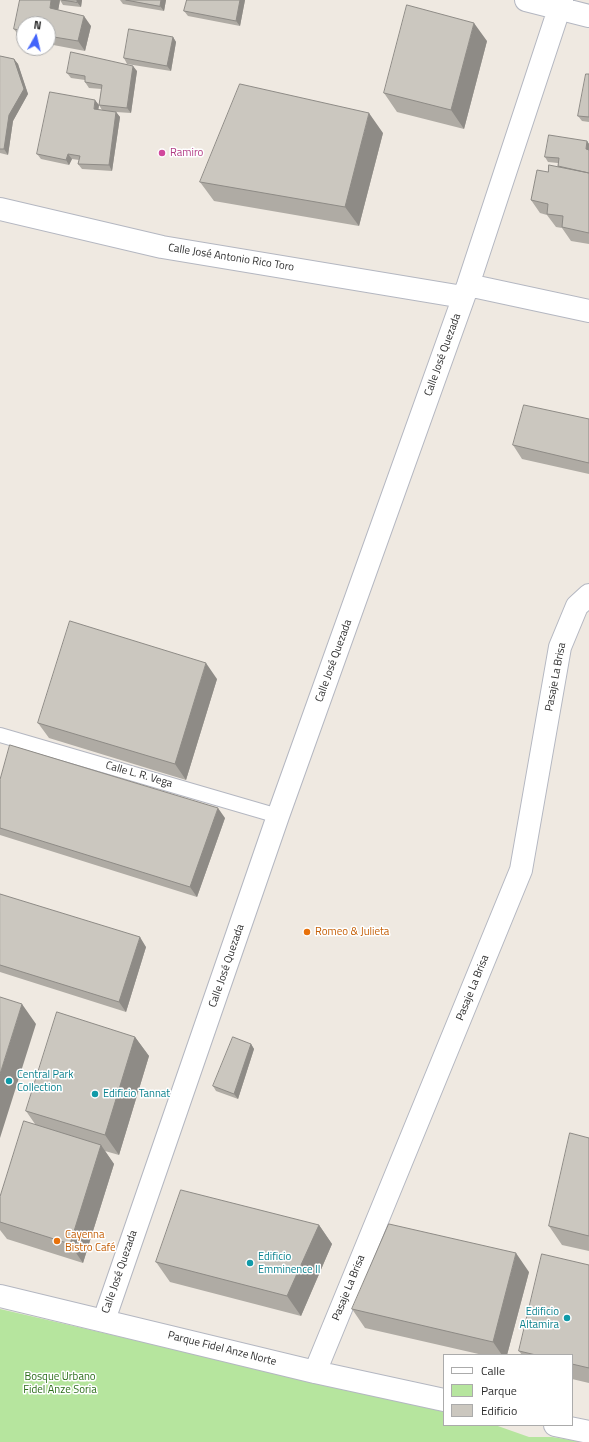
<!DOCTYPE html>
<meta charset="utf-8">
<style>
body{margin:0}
#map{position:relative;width:589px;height:1442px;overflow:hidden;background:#efe9e1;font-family:"Titillium Web",sans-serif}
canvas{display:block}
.legend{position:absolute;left:443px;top:1354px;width:130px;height:72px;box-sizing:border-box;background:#fff;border:1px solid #ababab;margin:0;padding:5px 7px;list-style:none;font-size:12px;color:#2e2e2e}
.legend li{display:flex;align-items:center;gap:8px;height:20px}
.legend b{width:20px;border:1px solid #ababab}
.north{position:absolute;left:16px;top:16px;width:40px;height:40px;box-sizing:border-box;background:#fff;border:1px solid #ababab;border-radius:50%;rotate:8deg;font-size:11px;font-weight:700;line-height:16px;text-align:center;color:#2e2e2e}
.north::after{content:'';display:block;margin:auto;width:14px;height:18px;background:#4264fb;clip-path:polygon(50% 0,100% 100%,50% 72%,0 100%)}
</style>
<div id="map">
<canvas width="589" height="1442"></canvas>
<ul class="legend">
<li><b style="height:5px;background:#fff"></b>Calle</li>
<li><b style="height:11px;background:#b6e59e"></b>Parque</li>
<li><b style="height:11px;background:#cbc7bf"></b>Edificio</li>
</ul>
<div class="north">N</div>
</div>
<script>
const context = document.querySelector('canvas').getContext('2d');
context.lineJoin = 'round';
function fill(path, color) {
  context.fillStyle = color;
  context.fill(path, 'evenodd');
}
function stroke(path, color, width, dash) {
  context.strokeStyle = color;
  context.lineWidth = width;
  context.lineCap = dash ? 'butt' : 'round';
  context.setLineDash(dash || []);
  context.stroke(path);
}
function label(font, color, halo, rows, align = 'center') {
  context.font = font + ' "Titillium Web",sans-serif';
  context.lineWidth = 3;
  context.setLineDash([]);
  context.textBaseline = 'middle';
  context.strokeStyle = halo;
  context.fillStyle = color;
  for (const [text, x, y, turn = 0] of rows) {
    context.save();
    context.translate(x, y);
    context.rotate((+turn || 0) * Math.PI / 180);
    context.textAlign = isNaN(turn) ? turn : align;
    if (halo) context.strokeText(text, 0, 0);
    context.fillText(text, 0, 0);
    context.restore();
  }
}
const green = new Path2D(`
 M 0,1309 L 160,1346 L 168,1342 L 444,1412 L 444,1425 L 495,1425 L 529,1437 L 552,1437 L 583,1442 L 0,1442 Z`);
const service = new Path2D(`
 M 0,735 L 278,816`);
const minor = new Path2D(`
 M 526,0 L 589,16
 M 0,209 L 162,247 L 463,297
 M 468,285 L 589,311
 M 0,1296 L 315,1372 L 444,1400
 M 104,1320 L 278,816 L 468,285 L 562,0
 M 315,1372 L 521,870 L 560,647 L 577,606 L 589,595
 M 555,1425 L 589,1432`);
const wall = new Path2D(`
 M 60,0 L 58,10 L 91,26 L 85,51 L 48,44 L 48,24 L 24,24 L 24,39 L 21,39 L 14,29 Z
 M 60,0 L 82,0 L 81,7 L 63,5 Z
 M 120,0 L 166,0 L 164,11 L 123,4 Z
 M 187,0 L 245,0 L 240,26 L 188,16 L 184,11 Z
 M 173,37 L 176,42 L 171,71 L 127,64 L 124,58 Z
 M 487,41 L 464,129 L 397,112 L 384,93 Z
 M 0,56 L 14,59 L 18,64 L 28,94 L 13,121 L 8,155 L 0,153 Z
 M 137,71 L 131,113 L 116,112 L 120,117 L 112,171 L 82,169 L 78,164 L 79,160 L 72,159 L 69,165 L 41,159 L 37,154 L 99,105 L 98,109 L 102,110 L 99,105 L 102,89 L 89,88 L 85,82 L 85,80 L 71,78 L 67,73 Z
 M 589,74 L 589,122 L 582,121 L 578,116 Z
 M 383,133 L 359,226 L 214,201 L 200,182 Z
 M 587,141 L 589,144 L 589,244 L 571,241 L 562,228 L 556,227 L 547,215 L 540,213 L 531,200 L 548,172 L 558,166 L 558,163 L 548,162 L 545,157 Z
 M 589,419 L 589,474 L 522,459 L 513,445 Z
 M 217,679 L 186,780 L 49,738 L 38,723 Z
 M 0,780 L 225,818 L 197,897 L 0,835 Z
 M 0,894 L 146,947 L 126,1012 L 0,972 Z
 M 135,1037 L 149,1056 L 119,1155 L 105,1151 L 114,1164 L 83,1263 L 7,1239 L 0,1230 L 0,1222 L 35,1124 L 26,1111 Z
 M 251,1044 L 254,1049 L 238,1099 L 216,1091 L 213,1086 Z
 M 589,1138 L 589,1251 L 562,1245 L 549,1226 Z
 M 319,1225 L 332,1244 L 301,1316 L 170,1282 L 156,1262 Z
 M 589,1265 L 589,1383 L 572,1379 L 572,1355 L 522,1355 L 519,1351 Z
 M 529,1272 L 507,1355 L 483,1355 L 365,1328 L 352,1309 Z`);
const shadedWall = new Path2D(`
 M 51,0 L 60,0 L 57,17 L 50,8 Z
 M 77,0 L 82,0 L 81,7 L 77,2 Z
 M 161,0 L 166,0 L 164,11 L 160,6 Z
 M 240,0 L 245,0 L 240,26 L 236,21 Z
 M 84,16 L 91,26 L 85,51 L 78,41 Z
 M 474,23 L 487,41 L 464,129 L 451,110 Z
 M 173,37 L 176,42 L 171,71 L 167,66 Z
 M 14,59 L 18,64 L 28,94 L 13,121 L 8,155 L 4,149 Z
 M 133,66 L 137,71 L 131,113 L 127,108 Z
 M 95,100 L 99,105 L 98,114 L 94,109 Z
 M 116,112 L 120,117 L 112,171 L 109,165 Z
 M 369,113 L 383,133 L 359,226 L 345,207 Z
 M 587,141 L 589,144 L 589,154 L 586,149 Z
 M 68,154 L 72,159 L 69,165 L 66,160 Z
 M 206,663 L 217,679 L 186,780 L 175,764 Z
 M 218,808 L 225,818 L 197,897 L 190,887 Z
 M 140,937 L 146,947 L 126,1012 L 119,1002 Z
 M 22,1004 L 36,1024 L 0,1138 L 0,1074 Z
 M 135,1037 L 149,1056 L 119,1155 L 105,1135 Z
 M 251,1044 L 254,1049 L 238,1099 L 234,1094 Z
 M 101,1145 L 114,1164 L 83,1263 L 70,1244 Z
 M 319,1225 L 332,1244 L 301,1316 L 287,1296 Z
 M 516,1253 L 529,1272 L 507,1355 L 502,1355 L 493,1342 Z`);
const building = new Path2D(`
 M 20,0 L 51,0 L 50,8 L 84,16 L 78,41 L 48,36 L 48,24 L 24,24 L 24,31 L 14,29 Z
 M 62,0 L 77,0 L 77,2 Z
 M 126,0 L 161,0 L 160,6 Z
 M 187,0 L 240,0 L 236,21 L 184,11 Z
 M 407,5 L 474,23 L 451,110 L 384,93 Z
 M 129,29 L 173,37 L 167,66 L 124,58 Z
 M 71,52 L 133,66 L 127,108 L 99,105 L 102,85 L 85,82 L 85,76 L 67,73 Z
 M 0,56 L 14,59 L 24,89 L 9,115 L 4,149 L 0,149 Z
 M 586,74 L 589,74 L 589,117 L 578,116 Z
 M 240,84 L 369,113 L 345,207 L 200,182 Z
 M 50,92 L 95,100 L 94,109 L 116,112 L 109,165 L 78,164 L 80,156 L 68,154 L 66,160 L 37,154 Z
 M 549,135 L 587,141 L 586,149 L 589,150 L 589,173 L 558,166 L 559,158 L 545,157 Z
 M 549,165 L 589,173 L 589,233 L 562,227 L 563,216 L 547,214 L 548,204 L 531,200 L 537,170 L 548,172 Z
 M 524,405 L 589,419 L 589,463 L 513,445 Z
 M 70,621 L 206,663 L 175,764 L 38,723 Z
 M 10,745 L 218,808 L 190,887 L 0,828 L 0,780 Z
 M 0,894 L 140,937 L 119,1002 L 0,965 Z
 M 0,997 L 22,1004 L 0,1074 Z
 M 57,1012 L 135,1037 L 105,1135 L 26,1111 Z
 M 233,1037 L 251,1044 L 234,1094 L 213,1086 Z
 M 24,1121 L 101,1145 L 70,1244 L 0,1222 L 0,1197 Z
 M 570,1133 L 589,1138 L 589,1236 L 549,1226 Z
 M 181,1190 L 319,1225 L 287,1296 L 156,1262 Z
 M 389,1224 L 516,1253 L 493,1342 L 352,1309 Z
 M 542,1254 L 589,1265 L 589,1368 L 572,1364 L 572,1355 L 536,1355 L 519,1351 Z`);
const markers = [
 [162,153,4,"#d1479c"],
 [307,932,4,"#e8710a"],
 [9,1081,4,"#0f9aa8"],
 [95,1094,4,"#0f9aa8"],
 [57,1241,4,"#e8710a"],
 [250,1263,4,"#0f9aa8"],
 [567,1318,4,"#0f9aa8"]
];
const hotelNames = [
 ["Ramiro",170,153]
];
const streetNames = [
 ["Calle José Antonio Rico Toro",231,258,9],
 ["Calle José Quezada",443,355,-70],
 ["Calle José Quezada",334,661,-70],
 ["Pasaje La Brisa",556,677,-79],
 ["Calle L. R. Vega",139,775,16],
 ["Calle José Quezada",227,966,-71],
 ["Pasaje La Brisa",473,988,-68],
 ["Calle José Quezada",120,1272,-71],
 ["Pasaje La Brisa",349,1288,-68],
 ["Parque Fidel Anze Norte",222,1349,14]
];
const foodNames = [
 ["Romeo & Julieta",315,932],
 ["Cayenna",65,1235],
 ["Bistro Café",65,1248]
];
const cultureNames = [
 ["Central Park",17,1075],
 ["Collection",17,1088],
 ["Edificio Tannat",103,1094],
 ["Edificio",258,1257],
 ["Emminence II",258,1270],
 ["Edificio",559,1312,"right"],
 ["Altamira",559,1325,"right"]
];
const parkNames = [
 ["Bosque Urbano",60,1377],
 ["Fidel Anze Soria",60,1390]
];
fill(green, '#b6e59e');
stroke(service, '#b4b7c1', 16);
stroke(minor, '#b4b7c1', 24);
stroke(service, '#fff', 14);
stroke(minor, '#fff', 22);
fill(wall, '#afaba4');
fill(shadedWall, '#8e8b86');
fill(building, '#cbc7bf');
stroke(building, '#8e8b86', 1);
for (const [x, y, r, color] of markers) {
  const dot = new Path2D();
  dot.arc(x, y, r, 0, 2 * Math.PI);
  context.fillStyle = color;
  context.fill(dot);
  stroke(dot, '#fff', 1.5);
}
label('11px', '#b23c85', '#fff', hotelNames, 'left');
label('11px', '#2e2e2e', '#fff', streetNames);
label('11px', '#c56008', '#fff', foodNames, 'left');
label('11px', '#0d838f', '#fff', cultureNames, 'left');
label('11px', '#2c6e1b', '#fff', parkNames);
</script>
